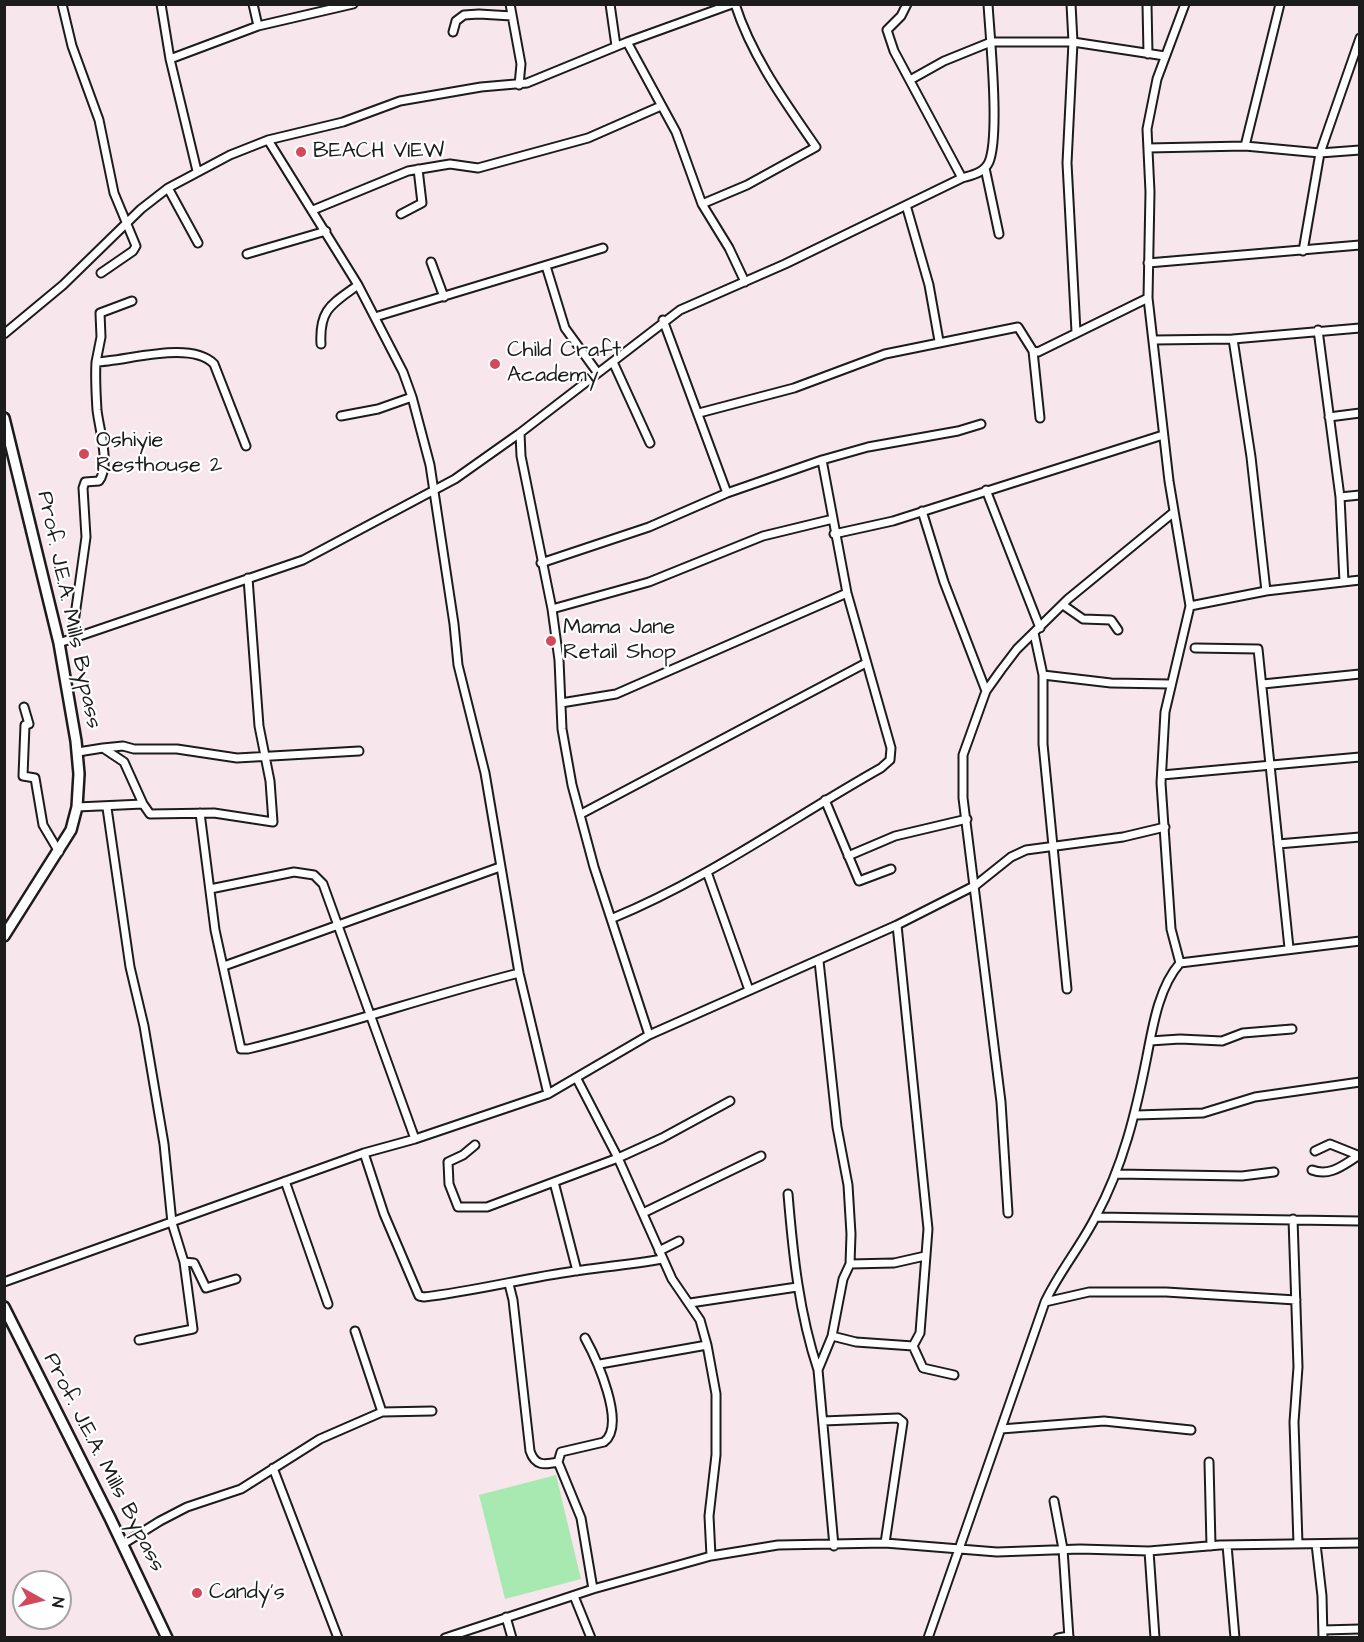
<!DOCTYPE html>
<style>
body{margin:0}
#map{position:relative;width:1364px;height:1642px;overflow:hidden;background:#f7e6ec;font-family:"Architects Daughter",sans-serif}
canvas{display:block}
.frame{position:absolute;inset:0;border:6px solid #1c1c1c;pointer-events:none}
.north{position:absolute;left:12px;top:1570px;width:60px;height:60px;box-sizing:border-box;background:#fff;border:2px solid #a4a4a4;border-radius:50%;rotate:98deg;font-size:16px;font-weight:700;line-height:24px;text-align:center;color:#1c1c1c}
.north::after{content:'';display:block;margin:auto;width:21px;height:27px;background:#d1495b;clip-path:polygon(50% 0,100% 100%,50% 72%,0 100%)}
</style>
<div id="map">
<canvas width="1364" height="1642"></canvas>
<div class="frame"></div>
<div class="north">N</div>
</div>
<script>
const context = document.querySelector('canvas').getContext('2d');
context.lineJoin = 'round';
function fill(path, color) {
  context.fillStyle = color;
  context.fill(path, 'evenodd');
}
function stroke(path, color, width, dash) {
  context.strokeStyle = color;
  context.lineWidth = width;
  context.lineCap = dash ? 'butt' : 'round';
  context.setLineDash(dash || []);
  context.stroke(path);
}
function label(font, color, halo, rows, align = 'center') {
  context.font = font + ' "Architects Daughter",sans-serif';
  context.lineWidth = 4.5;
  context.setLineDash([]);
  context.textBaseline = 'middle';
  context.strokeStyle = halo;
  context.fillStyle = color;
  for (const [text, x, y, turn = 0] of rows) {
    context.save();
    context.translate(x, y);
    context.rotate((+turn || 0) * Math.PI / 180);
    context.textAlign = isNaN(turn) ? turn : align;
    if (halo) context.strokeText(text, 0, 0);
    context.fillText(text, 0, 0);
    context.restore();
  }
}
const green = new Path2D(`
 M 556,1475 L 581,1579 L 505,1599 L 479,1495 Z`);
const minor = new Path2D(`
 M 62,4 L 72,46 L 99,120 L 114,193 L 136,246 L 133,251 L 101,273
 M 161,4 L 170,59 L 197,171
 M 253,4 L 258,26
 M 510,4 L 521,64 L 519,85
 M 610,4 L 616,46
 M 907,4 L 901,16 L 887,30 L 894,51 L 962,178
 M 1071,4 L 1073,42 L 1067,163 L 1076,332
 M 1147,4 L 1148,54
 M 453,32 L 456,21 L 464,15 L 479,14 L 512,16
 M 627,42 L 676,132 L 702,204 L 729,248 L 745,282
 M 170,59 L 258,26 L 353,4
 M 910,80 L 944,61 L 991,42 L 1073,42 L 1165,56
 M 268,140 L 358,285 L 403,372 L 412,397 L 430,465 L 454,624 L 458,665 L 485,773 L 519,973 L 548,1094
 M 1245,146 L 1280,4
 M 1148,148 L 1245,146 L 1320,153 L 1360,150
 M 985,168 L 999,234
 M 168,188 L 198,243
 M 702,204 L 747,185 L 816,147 C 785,102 752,57 735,4
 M 906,205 L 929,285 L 939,341
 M 313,210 L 408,171 L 450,164 L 478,168 L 588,138 L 661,106
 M 401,214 L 422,203 L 418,169
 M 1303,251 L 1320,153 L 1360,38
 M 247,254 L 326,231
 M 431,262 L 444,297
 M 1148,263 L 1360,245
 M 546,266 L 565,328 L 597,372
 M 132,301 L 100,313 L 101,337 L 96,362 C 127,361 191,340 214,364 L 246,446
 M 375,317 L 603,248
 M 663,320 L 727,493
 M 1318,330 L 1340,497 L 1344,582
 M 4,334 L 63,285 L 141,209 L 168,188 L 230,155 L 268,140 L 343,122 L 400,101 L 481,87 L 527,83 L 627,42 L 732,4
 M 1233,339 L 1251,457 L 1266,591
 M 1154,340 L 1233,339 L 1360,328
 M 321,344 C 319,309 332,304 358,285
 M 1033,351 L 1040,418
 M 613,362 L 650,443
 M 699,413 L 794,388 L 885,354 L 1018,327 L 1033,351 L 1038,352 L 1148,298
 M 341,416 L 378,409 L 412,397
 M 1329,417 L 1360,413
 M 520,433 L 521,456 L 552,609 L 559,660 L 562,729 L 572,785 L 594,867 L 649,1035
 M 986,490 L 1040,628
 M 1340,497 L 1360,495
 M 922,511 L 944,582 L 986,691
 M 834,534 L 893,521 L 1163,435
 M 541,563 L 649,527 L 727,493 L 822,460 L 868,447 L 958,431 L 981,424
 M 1063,605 L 1083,619 L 1111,620 L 1118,630
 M 1190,606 L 1266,591 L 1360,580
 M 552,609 L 649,582 L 763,536 L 833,519
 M 1034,633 L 1043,675
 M 72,637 L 86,537 L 83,488 L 85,482 L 99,481 C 111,465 99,429 97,410 C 96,394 95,378 96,362
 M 59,643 L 303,560 L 455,479 L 520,433 L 680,310 L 785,264 L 962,178 C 972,175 984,173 989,162 C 1000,135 990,37 988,4
 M 1195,648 L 1258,649 L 1289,948
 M 1263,684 L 1360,674
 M 561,703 L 616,694 L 847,593
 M 24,707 L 29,724 L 25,725 L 23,776 L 35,778 L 43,825 L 59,852
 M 103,748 L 123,746 L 134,749 L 177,749 L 237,758 L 359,751
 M 78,752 L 103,748 L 124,762 L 143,804
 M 1162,775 L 1360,757
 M 825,800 L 859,881 L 891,869
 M 77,807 L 143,804 L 150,814 L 214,813 L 273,822 L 270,781 L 259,726 L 248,578
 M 107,808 L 130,967 L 144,1026 L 164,1144 L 172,1223 L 184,1262 L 193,1329 L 139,1340
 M 200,813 L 215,930 L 241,1049 L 248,1049 C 340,1027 428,996 519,973
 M 581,814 L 866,663
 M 1278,844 L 1360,837
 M 848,856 L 895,836 L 967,819
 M 707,872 L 749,990
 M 210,889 L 294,872 L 314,875 L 323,884 L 415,1139
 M 613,918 C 708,879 792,818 881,768 L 890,760 L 891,748 L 847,593 L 822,460
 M 819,961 L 837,1127 L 848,1185 L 851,1234 L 850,1264 L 843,1279 L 832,1336 L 818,1370 L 834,1546
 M 1180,963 L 1171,929 L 1161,783 L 1165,712 L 1190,606 L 1169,481 L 1148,298 L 1150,192 L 1147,129 L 1157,79 L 1185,4
 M 224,966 L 500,867
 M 1067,989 L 1043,744 L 1043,675 L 1111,683 L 1170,684
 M 1150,1041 L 1180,1039 L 1222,1041 L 1243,1033 L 1292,1029
 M 577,1079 L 618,1158 L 672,1279 L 700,1320 L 707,1345 L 716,1394 L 716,1455 L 709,1516 L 711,1556
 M 1136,1115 L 1203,1113 L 1255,1097 L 1360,1082
 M 475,1145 L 463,1155 L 448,1162 L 449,1184 L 458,1207 L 487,1207 L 618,1158 L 662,1138 L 730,1101
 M 1315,1151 L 1330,1144 L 1360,1156
 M 364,1153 L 384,1214 L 419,1296 L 424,1297 C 475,1291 525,1278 575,1271 C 604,1267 633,1264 663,1259
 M 1312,1170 C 1330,1177 1343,1165 1358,1156
 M 1116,1174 L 1242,1176 L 1274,1172
 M 285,1181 L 328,1304
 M 554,1182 L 577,1271
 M 788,1194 C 793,1254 799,1313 818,1370
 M 643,1213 L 761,1156
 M 1008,1213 L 1001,1102 L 963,798 L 963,755 L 986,691 L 1001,670 L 1017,649 L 1068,599 L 1174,512
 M 1096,1217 L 1360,1221
 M 1293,1219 L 1298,1367 L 1294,1422 L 1298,1544
 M 659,1251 L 679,1241
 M 184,1262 L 194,1263 L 206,1288 L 236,1279
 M 850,1264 L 894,1263 L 925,1256
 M 4,1282 L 364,1153 L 415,1139 L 548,1094 L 649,1035 L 897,925 L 976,885 L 1011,857 L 1026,850 L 1123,837 L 1165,827
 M 509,1284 L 513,1300 L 530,1451 C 535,1466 544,1465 558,1462
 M 1045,1302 L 1089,1292 L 1166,1292 L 1296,1300
 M 690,1303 L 797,1287
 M 355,1331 L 382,1412
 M 832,1336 L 856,1342 L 913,1346 L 920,1333 L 928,1229 L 897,925
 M 585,1338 C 596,1358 627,1425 604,1442 L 561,1452 L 558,1462 L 581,1518 L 593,1589
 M 913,1346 L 923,1368 L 954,1375
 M 600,1364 L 707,1345
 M 823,1421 L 898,1418 L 903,1422 L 885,1543
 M 1001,1429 L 1104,1421 L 1191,1430
 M 1209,1462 L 1211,1546
 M 273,1468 L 338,1638
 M 1054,1501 L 1063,1549 L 1069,1638
 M 123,1544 L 160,1521 L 187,1507 L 241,1489 L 320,1439 L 382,1412 L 432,1411
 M 1316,1544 L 1322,1596 L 1323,1638
 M 1227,1545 L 1235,1638
 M 1149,1551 L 1155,1638
 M 574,1596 L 591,1638
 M 506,1617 L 512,1638
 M 1323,1630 L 1360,1629
 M 445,1638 L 593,1589 L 711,1556 L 778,1545 L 885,1543 L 997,1552 L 1080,1549 L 1149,1551 L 1220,1545 L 1360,1543
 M 928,1638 L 1045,1302 C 1059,1272 1081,1246 1096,1216 C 1123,1166 1136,1112 1147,1056 C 1153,1025 1159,987 1180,963 L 1360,941
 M 1058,1638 L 1069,1636`);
const tertiary = new Path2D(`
 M 4,418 L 59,643 L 76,741 L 79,774 L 77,807 L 71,830 L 4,936
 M 4,1307 L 110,1518 L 167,1638`);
const markers = [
 [301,152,6,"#d1495b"],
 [495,364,6,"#d1495b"],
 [84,454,6,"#d1495b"],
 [551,641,6,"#d1495b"],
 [197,1593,6,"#d1495b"]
];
const poiNames = [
 ["BEACH VIEW",313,152],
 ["Child Craft",507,351],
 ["Academy",507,376],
 ["Oshiyie",96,441],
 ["Resthouse 2",96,466],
 ["Mama Jane",563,628],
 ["Retail Shop",563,653],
 ["Candy's",209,1593]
];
const streetNames = [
 ["Prof. J.E.A. Mills Bypass",68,610,78],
 ["Prof. J.E.A. Mills Bypass",103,1463,63]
];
fill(green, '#a8e9b2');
stroke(minor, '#1c1c1c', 11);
stroke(tertiary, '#1c1c1c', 14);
stroke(minor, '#fff', 7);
stroke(tertiary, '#fff', 9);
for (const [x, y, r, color] of markers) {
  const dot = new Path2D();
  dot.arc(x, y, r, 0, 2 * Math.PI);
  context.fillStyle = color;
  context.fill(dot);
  stroke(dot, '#fff', 2);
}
label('22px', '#1c1c1c', '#fff', poiNames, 'left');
label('22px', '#1c1c1c', '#fff', streetNames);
</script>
